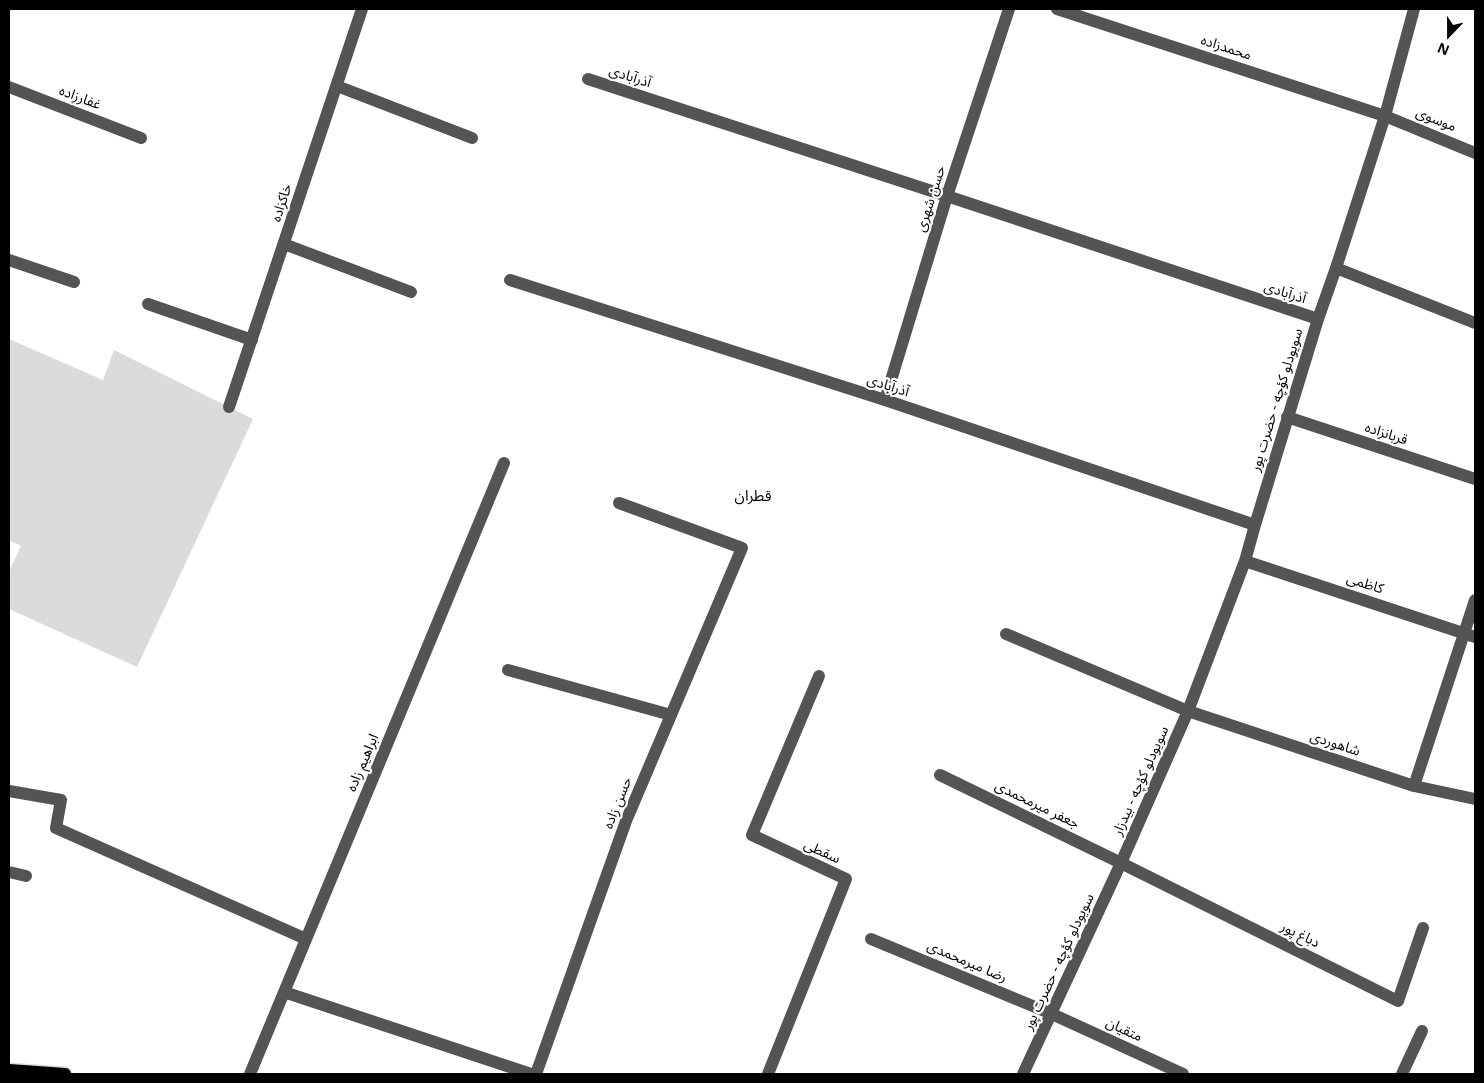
<!DOCTYPE html>
<meta charset="utf-8">
<style>
body{margin:0}
#map{position:relative;width:1484px;height:1083px;overflow:hidden;background:#fff;font-family:"Noto Sans",sans-serif}
canvas{display:block}
.frame{position:absolute;inset:0;border:10px solid #000;pointer-events:none}
.north{position:absolute;left:1424px;top:10px;width:50px;height:50px;-webkit-text-stroke:4px #fff;paint-order:stroke;rotate:202deg;font-size:14px;font-weight:700;line-height:20px;text-align:center;color:#000}
.north::after{content:'';display:block;margin:auto;width:18px;height:22px;background:#000;clip-path:polygon(50% 0,100% 100%,50% 72%,0 100%)}
</style>
<div id="map">
<canvas width="1484" height="1083"></canvas>
<div class="frame"></div>
<div class="north">N</div>
</div>
<script>
const context = document.querySelector('canvas').getContext('2d');
context.lineJoin = 'round';
function fill(path, color) {
  context.fillStyle = color;
  context.fill(path, 'evenodd');
}
function stroke(path, color, width, dash) {
  context.strokeStyle = color;
  context.lineWidth = width;
  context.lineCap = dash ? 'butt' : 'round';
  context.setLineDash(dash || []);
  context.stroke(path);
}
function label(font, color, halo, rows, align = 'center') {
  context.font = font + ' "Noto Sans","Noto Sans Arabic",sans-serif';
  context.lineWidth = 4.5;
  context.setLineDash([]);
  context.textBaseline = 'middle';
  context.strokeStyle = halo;
  context.fillStyle = color;
  for (const [text, x, y, turn = 0] of rows) {
    context.save();
    context.translate(x, y);
    context.rotate((+turn || 0) * Math.PI / 180);
    context.textAlign = isNaN(turn) ? turn : align;
    if (halo) context.strokeText(text, 0, 0);
    context.fillText(text, 0, 0);
    context.restore();
  }
}
const green = new Path2D(`
 M 9,339 L 103,380 L 114,350 L 253,419 L 137,667 L 9,609 L 9,571 L 21,546 L 9,540 Z`);
const minor = new Path2D(`
 M 1057,9 L 1385,116 L 1475,153
 M 588,79 L 947,196 L 1318,319
 M 337,86 L 472,138
 M 9,87 L 141,138
 M 284,244 L 411,292
 M 9,260 L 74,282
 M 1336,268 L 1475,323
 M 510,280 L 885,400 L 1255,525
 M 148,304 L 252,340
 M 885,400 L 947,196 L 1009,9
 M 229,407 L 362,9
 M 1287,417 L 1475,479
 M 1245,561 L 1475,637
 M 1006,634 L 1188,711 L 1414,786 L 1475,799
 M 508,670 L 671,715
 M 940,775 L 1121,863 L 1398,1001 L 1423,928
 M 1414,786 L 1475,600
 M 9,791 L 61,800 L 56,828 L 306,939
 M 9,872 L 26,876
 M 871,939 L 1052,1014 L 1183,1074
 M 284,992 L 531,1074
 M 250,1074 L 504,463
 M 536,1074 L 626,821 L 742,548 L 619,503
 M 768,1074 L 846,879 L 752,835 L 819,676
 M 1023,1074 L 1121,863 L 1188,711 L 1245,561 L 1255,525 L 1318,319 L 1336,268 L 1385,116 L 1414,9
 M 1402,1074 L 1422,1031`);
const major = new Path2D(`
 M 9,1070 L 65,1074`);
const streetNames = [
 ["محمدزاده",1226,48,18],
 ["آذرآبادی",630,77,18],
 ["غفارزاده",80,98,21],
 ["موسوی",1436,120,22],
 ["حسن شهری",931,199,-72],
 ["خاکزاده",282,203,-72],
 ["آذرآبادی",1285,293,18],
 ["آذرآبادی",888,386,18],
 ["سویودلو کؤچه - حضرت پور",1277,400,-73],
 ["قربانزاده",1386,434,18],
 ["کاظمی",1365,584,18],
 ["شاهوردی",1335,744,18],
 ["ابراهیم زاده",363,763,-67],
 ["سویودلو کؤچه - بیدزار",1141,781,-66],
 ["حسن زاده",618,803,-68],
 ["جعفر میرمحمدی",1037,805,26],
 ["سقطی",822,852,25],
 ["دباغ پور",1300,935,26],
 ["رضا میرمحمدی",967,962,23],
 ["سویودلو کؤچه - حضرت پور",1059,962,-65],
 ["متقیان",1124,1030,25]
];
const neighbourhoodNames = [
 ["قطران",753,497]
];
fill(green, '#dbdbdb');
stroke(major, '#dbdbdb', 15);
stroke(minor, '#545454', 12);
stroke(major, '#000', 12);
label('14px', '#000', '#fff', streetNames);
label('15px', '#000', '#fff', neighbourhoodNames);
</script>
